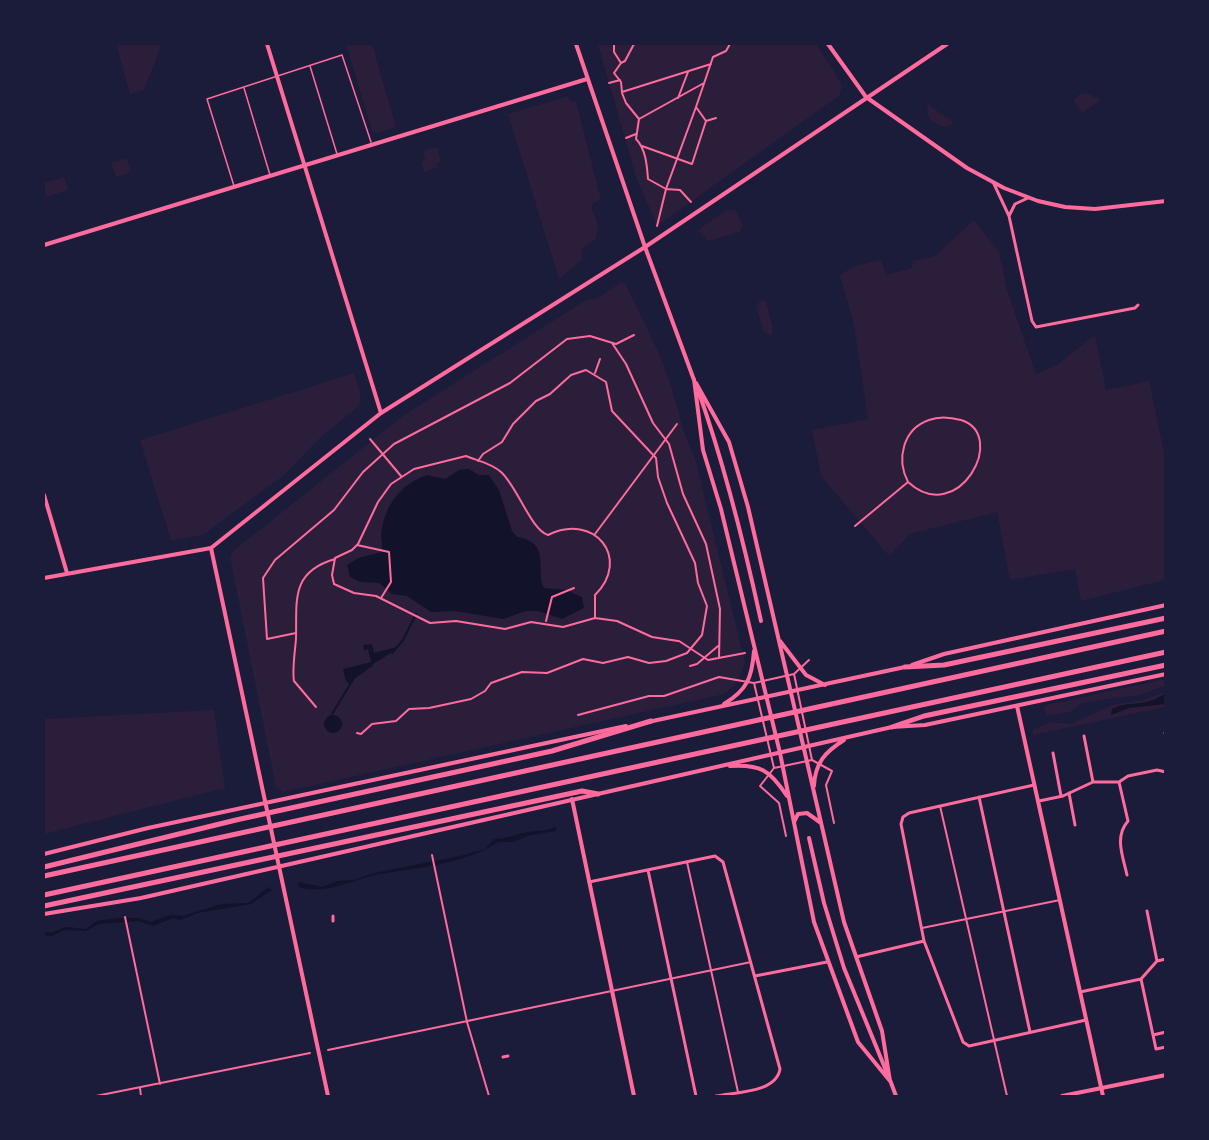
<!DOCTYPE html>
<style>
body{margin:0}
#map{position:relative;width:1209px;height:1140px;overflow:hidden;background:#1b1b3a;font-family:"Varela Round",sans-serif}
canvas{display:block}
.frame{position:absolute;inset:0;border:45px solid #1b1b3a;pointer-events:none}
</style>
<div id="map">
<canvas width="1209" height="1140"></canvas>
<div class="frame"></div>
</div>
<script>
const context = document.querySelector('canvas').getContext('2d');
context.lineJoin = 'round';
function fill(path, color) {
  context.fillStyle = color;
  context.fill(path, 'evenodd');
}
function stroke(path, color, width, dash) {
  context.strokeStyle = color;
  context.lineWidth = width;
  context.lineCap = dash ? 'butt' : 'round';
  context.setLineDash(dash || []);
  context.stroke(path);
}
const green = new Path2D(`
 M 116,44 L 162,44 L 144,90 L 130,94 Z
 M 346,44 L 372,44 L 396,127 L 376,133 L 372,131 Z
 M 598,44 L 816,44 L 842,84 L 840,95 L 657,226 L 635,174 Z
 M 1086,93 L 1101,100 L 1082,113 L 1074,101 L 1078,95 Z
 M 568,96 L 570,101 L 576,102 L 601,199 L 591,205 L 598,226 L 596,239 L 581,249 L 583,259 L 559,279 L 508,114 Z
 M 928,104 L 953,122 L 951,125 L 944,127 L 931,121 L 927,112 Z
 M 437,147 L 441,162 L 436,164 L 437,168 L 424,172 L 421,162 L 425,159 L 423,151 Z
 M 127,158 L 131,172 L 116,177 L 111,163 Z
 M 64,177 L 68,190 L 44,198 L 44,183 Z
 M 726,210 L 735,210 L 743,225 L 740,232 L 709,241 L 698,230 Z
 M 974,220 L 999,252 L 1008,293 L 1036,374 L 1057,365 L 1095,335 L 1106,390 L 1149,381 L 1165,457 L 1165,580 L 1081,601 L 1075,569 L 1010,580 L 997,512 L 910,534 L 889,556 L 821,476 L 812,430 L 868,419 L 854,325 L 840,275 L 855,266 L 881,260 L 886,275 L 912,268 L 913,261 L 935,256 Z
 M 621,282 L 626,284 C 642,320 662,354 673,392 C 680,416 683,435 695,458 L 745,663 L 738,682 L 724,694 L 283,792 L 276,787 L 230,557 L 232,552 L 404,415 L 586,300 L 598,298 Z
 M 760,301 L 766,301 L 773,329 L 772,334 L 768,335 L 764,332 L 756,306 Z
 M 354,373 L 361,398 L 359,406 L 321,437 L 283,476 L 203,535 L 171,541 L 140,440 Z
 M 1165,679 L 1165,686 L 1138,695 L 1082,703 L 1070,712 L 1046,716 L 1044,708 L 1047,705 Z
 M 1165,692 L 1165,707 L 1033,735 L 1033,730 L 1050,722 L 1070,724 L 1113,705 L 1143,700 Z
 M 214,710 L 225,788 L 44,834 L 44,719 Z`);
const water = new Path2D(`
 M 469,469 L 479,475 L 489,475 L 499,490 L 512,531 L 517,537 C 552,543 535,569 544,588 L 566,590 L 582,597 L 584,608 L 562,619 L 538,611 L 526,611 L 503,619 L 455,611 L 431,612 L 407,596 L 392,594 L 379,583 L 361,582 L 350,577 L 347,565 L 358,558 L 382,552 C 383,544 380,536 382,528 C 387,502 402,484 427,475 L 445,479 L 459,470 Z
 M 372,644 L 374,653 L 397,647 C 383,662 360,666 350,685 L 346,681 L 343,669 L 371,662 L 368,649 L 364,650 L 363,645 Z
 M 1164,694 L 1165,704 L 1129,708 L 1111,715 L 1112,709 C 1128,700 1145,708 1164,694 Z
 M324 724a9 9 0 1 1 18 0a9 9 0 1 1-18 0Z
 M 556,826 L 556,831 L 531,835 L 512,842 L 498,842 C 465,864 420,867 381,874 C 355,878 327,896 299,887 L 298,882 L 322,887 L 337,881 L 354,880 L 374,873 L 460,856 L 485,849 L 494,839 C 507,839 516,834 528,832 C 540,830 546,832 556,826 Z
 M 268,887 L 272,890 L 251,904 L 198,913 L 180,920 L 173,918 L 153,926 L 138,921 L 99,924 L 86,931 L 64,930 L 52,936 L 44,935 L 44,932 L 50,933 L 66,927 L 86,929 L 97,921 L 118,918 L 137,918 L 151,922 L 170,915 L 183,916 L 221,904 L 249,903 Z`);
const stream = new Path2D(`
 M 392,653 L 403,640 L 416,614
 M 332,714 L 354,678 L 372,665`);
const service = new Path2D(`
 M 310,66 L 337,154
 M 244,88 L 270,175
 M 234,186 L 207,99 L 342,55 L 371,142`);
const pedestrian = new Path2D(`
 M 614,44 L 614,52 L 621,63 L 614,73 L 621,82 L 622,92 L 711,64
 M 621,63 L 625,61 L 634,44 L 652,44
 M 609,83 L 620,80
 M 622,93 L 626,103 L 639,119 L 636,139 C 646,149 647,166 648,179 L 666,189 L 680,190 L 691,202
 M 678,98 L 688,72
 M 716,118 L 706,121 L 696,107 L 713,57 L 726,51 L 730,44
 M 639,119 L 704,83
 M 626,138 L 636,134
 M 642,146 L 692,164 L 706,121
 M 657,226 L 666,189 L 696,107
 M 612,343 L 626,364 L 653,423 L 669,444 L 683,494 L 706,544 L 720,609 L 719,658
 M 595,373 L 600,359
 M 370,439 L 401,476
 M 466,456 C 478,461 491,463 501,472 C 517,486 531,530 548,535 C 594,512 632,558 595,595 L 595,618 L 563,627 L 531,622 L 505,629 L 456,621 L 430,623 L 376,596 L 354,593 L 334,584 L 332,575 L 335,558 L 352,550 L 358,544 L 378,502 L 391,484 L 414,469 Z
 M 855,526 L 908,482 C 958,528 1009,435 961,420 C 950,417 939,416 929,420 C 903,429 896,459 908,482
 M 595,534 L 677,424
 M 357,545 L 389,552 L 391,582 L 381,598
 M 595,618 L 617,621 L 652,637 L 678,641
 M 546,621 L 552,597 L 574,588
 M 296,633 L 267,639 L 263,578 L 275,560 L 334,510 L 363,472 L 394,444 L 510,383 L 567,339 L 590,336 L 616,344 L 634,335
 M 679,641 L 708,660 L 745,653
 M 690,666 L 697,664 L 718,646
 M 794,674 L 812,760 L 832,771 L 826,785 L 834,823
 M 754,683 L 774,768 L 760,786 L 779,803 L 786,836
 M 316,707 L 294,681 C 292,671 295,651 296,639 C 297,601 290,572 335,559
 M 578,715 L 649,696 L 664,696 L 719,677 L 754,683 L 794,674 L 809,660
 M 357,733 L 361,734 L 372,724 L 396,721 L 409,709 L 429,708 L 471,699 L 485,691 L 491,683 L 522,672 L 547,673 L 583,659 L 603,663 L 628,657 L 649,663 L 666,661 L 687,653 L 702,635 L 707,606 L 698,583 L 695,563 L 667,503 L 658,477 L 656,458 L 612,411 L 606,382 L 586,370 L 571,375 L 550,394 L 536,401 L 513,424 L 502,442 L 483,454 L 478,461
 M 774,768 L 812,760
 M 940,806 L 1007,1096
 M 432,855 L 467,1022 L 489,1096
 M 687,862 L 738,1092
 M 125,917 L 160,1084
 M 922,928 L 1060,900
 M 328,1050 L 751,962
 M 140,1088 L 141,1096
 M 96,1096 L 310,1053`);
const minor = new Path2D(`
 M 994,184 L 1009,216 L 1032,321 L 1036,327 L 1135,308 L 1138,305
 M 1009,216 L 1015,204 L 1028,198
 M 1165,733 L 1166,735
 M 1084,736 L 1093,782
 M 1053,753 L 1061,796
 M 1119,782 L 1128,821 C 1114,837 1123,856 1127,875
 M 1034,785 L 909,813 L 903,817 L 901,824 L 924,941 L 963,1042 L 969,1046 L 1086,1020
 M 1069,793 L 1075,825
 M 979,797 L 1030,1032
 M 1039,801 L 1063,796 L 1093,782 L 1119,782 L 1128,776 L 1157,770 L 1166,772
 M 648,870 L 696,1096
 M 589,882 L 715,856 L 723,862 L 780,1069 C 776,1093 736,1092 716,1096
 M 1147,911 L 1157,961
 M 333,916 L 333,921
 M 856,957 L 924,941
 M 755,976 L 827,962
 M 1141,979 L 1156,1049 L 1166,1047
 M 1080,992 L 1141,979 L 1157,961 L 1166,959
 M 1153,1035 L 1166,1032
 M 503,1057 L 508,1056`);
const tertiary = new Path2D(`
 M 267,44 L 381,413
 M 828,44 L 866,97 L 967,168 L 1004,188 L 1038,201 L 1065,207 L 1095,209 L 1166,201
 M 44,245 L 587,79
 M 645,247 L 694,380
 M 694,379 L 703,450 L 721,509 L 780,753 L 814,922 L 858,1042 L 890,1081
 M 696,383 L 729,442 L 748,507 L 844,922 L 882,1031 L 890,1081
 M 698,390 C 725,466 744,543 761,621
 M 44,495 L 67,573
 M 211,548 L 328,1096
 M 780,641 L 806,675 L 825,685
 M 912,665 L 944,654 L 1166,605
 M 724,704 C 747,690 752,678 754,651
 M 1017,706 L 1103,1096
 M 648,722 L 905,667
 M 730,766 C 760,764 770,770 787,796
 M 814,786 C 815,763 825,752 844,740
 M 572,799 L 634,1096
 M 794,822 L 798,814 L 807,813 L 821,823
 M 809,838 L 824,903 L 844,968 L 887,1073
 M 44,854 L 148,828 L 626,726
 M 44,914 L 141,898 L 892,727 L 925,725 L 1166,674
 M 890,1080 L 896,1096
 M 1062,1096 L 1166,1075`);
const secondary = new Path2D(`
 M 576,44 L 645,247
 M 44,578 L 211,548 L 381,413 L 645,247 L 947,44`);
const motorway = new Path2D(`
 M 905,667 L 944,665 L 1166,618
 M 892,727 L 924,716 L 1166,665
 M 44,867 L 236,820 L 552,751 L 651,721
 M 44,876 L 1166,631
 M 44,895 L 1166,652
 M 44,906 L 582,791 L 598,794`);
fill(green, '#2a1e3b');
fill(water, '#12122b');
stroke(stream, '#12122b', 2);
stroke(service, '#ff6b9d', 1.5);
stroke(pedestrian, '#ff6b9d', 2);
stroke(minor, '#ff6b9d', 3);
stroke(tertiary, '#ff6b9d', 4);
stroke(secondary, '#ff6b9d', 4);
stroke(motorway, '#ff6b9d', 5);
</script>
